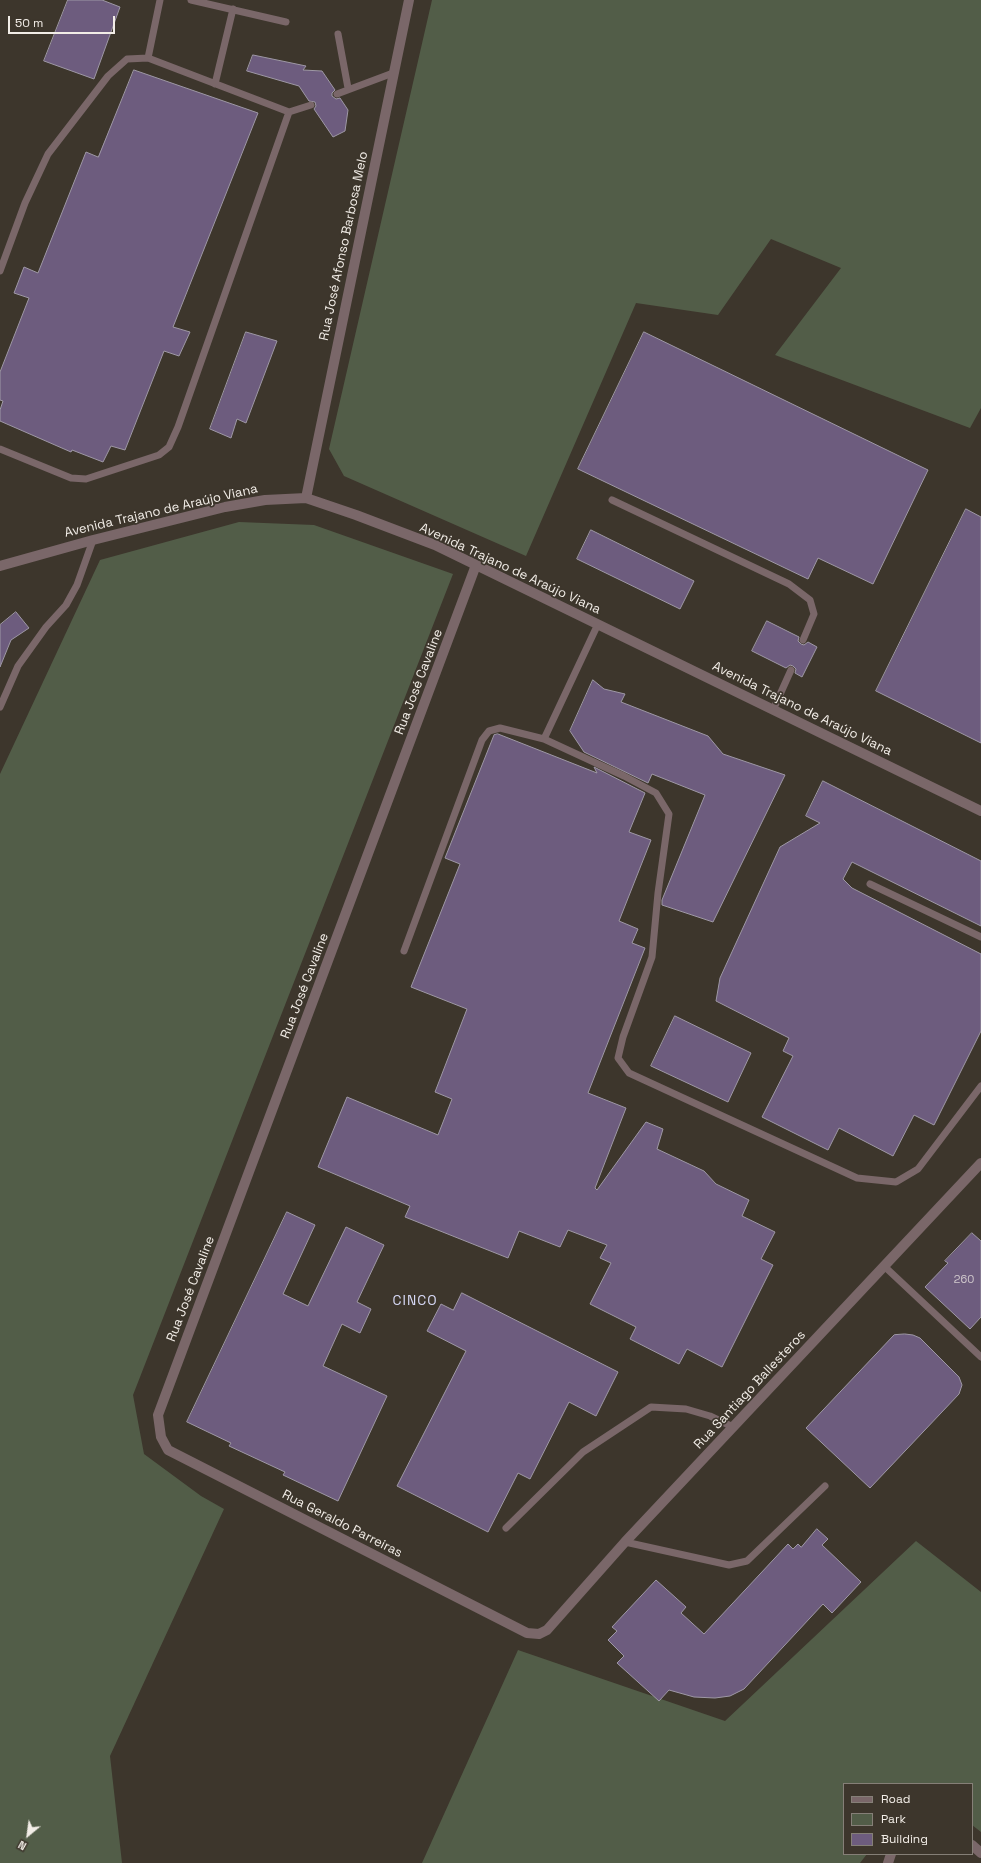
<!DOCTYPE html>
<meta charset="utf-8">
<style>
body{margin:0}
#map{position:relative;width:981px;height:1863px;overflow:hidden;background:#3d362c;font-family:"Space Grotesk",sans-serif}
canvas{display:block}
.legend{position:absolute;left:843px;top:1783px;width:130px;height:72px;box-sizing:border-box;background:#3d362c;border:1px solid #857f77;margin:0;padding:5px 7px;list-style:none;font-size:12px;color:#f2ede7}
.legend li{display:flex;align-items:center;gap:8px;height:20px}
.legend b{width:20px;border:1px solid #857f77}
.north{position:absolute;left:8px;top:1815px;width:40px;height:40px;-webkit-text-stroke:3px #3d362c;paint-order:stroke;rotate:209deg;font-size:11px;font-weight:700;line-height:16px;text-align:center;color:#f2ede7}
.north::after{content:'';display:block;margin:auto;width:14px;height:18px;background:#f2ede7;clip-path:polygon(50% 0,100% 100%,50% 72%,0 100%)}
.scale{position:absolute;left:8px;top:16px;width:107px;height:18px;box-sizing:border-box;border:2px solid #f2ede7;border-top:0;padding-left:5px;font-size:12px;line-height:14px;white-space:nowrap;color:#f2ede7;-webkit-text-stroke:3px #3d362c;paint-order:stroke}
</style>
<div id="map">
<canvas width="981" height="1863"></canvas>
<ul class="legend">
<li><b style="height:5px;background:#7a6769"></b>Road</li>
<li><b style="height:11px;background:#525d48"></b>Park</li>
<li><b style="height:11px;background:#6d5c7e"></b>Building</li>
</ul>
<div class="north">N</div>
<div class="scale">50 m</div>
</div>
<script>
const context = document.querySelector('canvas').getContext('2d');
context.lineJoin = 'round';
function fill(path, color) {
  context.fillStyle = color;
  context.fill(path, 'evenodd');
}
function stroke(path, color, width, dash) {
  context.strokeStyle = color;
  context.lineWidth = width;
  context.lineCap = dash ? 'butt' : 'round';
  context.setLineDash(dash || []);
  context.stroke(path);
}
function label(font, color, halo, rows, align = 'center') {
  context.font = font + ' "Space Grotesk",sans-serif';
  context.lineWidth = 3.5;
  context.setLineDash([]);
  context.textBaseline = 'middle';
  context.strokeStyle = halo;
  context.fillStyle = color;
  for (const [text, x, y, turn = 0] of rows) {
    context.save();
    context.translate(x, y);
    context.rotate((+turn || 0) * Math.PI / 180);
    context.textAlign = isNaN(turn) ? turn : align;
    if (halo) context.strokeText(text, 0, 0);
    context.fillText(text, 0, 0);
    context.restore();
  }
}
const green = new Path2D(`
 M 432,0 L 981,0 L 981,408 L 970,428 L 775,355 L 841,268 L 771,239 L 718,315 L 636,303 L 526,556 L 344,476 L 329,449 Z
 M 239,522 L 314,525 L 453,574 L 133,1395 L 144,1454 L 201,1496 L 224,1509 L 110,1756 L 122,1863 L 0,1863 L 0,774 L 100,560 Z
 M 916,1541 L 981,1592 L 981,1832 L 972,1825 L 972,1784 L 844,1784 L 844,1854 L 867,1854 L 860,1863 L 422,1863 L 518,1650 L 725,1721 Z`);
const building = new Path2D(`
 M 68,0 L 102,0 L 120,7 L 94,79 L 44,61 Z
 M 253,55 L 306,66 L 303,70 L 322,71 L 335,90 L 332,93 L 332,96 L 336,99 L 340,98 L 348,110 L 345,131 L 333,137 L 314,109 L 316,106 L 315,102 L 309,101 L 299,86 L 247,71 Z
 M 134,70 L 258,113 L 173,327 L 190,332 L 179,356 L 164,351 L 125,450 L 111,446 L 103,462 L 72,450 L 71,452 L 0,421 L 0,410 L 3,401 L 0,400 L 0,372 L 29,298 L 14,293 L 24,267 L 38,273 L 86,152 L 98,157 Z
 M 246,332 L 277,341 L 246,423 L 237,419 L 231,438 L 210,429 Z
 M 644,332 L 928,470 L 873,584 L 818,558 L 808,579 L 578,469 Z
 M 966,509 L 981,517 L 981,743 L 876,691 Z
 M 591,530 L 694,581 L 680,609 L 577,559 Z
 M 16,612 L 29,628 L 11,640 L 0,667 L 0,625 Z
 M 767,621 L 799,637 L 798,641 L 801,644 L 804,645 L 808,642 L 817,647 L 802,677 L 795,673 L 796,669 L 793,666 L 790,665 L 786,668 L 752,651 Z
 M 593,680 L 604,689 L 625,694 L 621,702 L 708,736 L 723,754 L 785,775 L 713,922 L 662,905 L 662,900 L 705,795 L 652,774 L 648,783 L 584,752 L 570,731 Z
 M 498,734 L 597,773 L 594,767 L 645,793 L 629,832 L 651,840 L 619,921 L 638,929 L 632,943 L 645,948 L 588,1093 L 626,1108 L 595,1188 L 597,1190 L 646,1122 L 663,1129 L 657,1149 L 704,1171 L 716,1184 L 749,1200 L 742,1216 L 775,1232 L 761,1259 L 773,1265 L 722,1367 L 687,1349 L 679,1364 L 630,1339 L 636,1327 L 590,1304 L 611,1263 L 600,1258 L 607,1245 L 568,1230 L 560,1247 L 519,1231 L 508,1258 L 405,1217 L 410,1206 L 318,1167 L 347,1097 L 438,1135 L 452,1099 L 435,1092 L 467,1009 L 411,987 L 460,864 L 445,858 L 494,735 Z
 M 823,781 L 981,861 L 981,926 L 852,862 L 843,879 L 852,888 L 981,954 L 981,1031 L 934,1125 L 914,1115 L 893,1156 L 839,1128 L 828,1150 L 762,1117 L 793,1056 L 783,1051 L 789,1038 L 716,1001 L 720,978 L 780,847 L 820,823 L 806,816 Z
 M 675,1016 L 751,1053 L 728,1102 L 651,1066 Z
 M 287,1212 L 315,1225 L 283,1294 L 308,1306 L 346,1227 L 384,1245 L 357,1302 L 371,1309 L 360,1333 L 342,1324 L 323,1366 L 387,1396 L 338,1501 L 283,1475 L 285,1472 L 229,1446 L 231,1443 L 187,1422 Z
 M 972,1233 L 981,1241 L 981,1317 L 970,1329 L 925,1287 L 948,1263 L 945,1261 Z
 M 462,1293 L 618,1372 L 596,1416 L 569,1402 L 530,1479 L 518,1473 L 488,1532 L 397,1486 L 466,1351 L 427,1331 L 441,1304 L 453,1310 Z
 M 905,1334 L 913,1335 L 920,1338 L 959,1377 L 962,1385 L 959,1394 L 870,1488 L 806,1428 L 894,1335 Z
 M 817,1529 L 828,1539 L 822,1545 L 861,1582 L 832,1613 L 823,1604 L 744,1689 L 730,1696 L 715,1698 L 694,1697 L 669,1690 L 659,1701 L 617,1663 L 624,1656 L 608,1640 L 617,1631 L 612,1627 L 656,1580 L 686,1607 L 681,1613 L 704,1634 L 788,1544 L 793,1549 L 798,1544 L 801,1547 Z`);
const service = new Path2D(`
 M 191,0 L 286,22
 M 338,34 L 348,88
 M 148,58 L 160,0
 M 215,84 L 233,9
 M 337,94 L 393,73
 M 0,271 L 25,203 L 48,154 L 108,76 L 127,59 L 148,58 L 289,112 L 311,105
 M 0,449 L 71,478 L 86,479 L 159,455 L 169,447 L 178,427 L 289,112
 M 612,500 L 789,584 L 810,600 L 814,614 L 803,640
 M 0,707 L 18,666 L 46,627 L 66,605 L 77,585 L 93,540
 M 773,710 L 791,670
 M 544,739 L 598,624
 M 870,884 L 981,937
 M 404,951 L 482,740 L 489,731 L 500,728 L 544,739 L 624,776 L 656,793 L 669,814 L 658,893 L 652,957 L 623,1037 L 618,1058 L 629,1073 L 857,1178 L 896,1182 L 918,1169 L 981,1086
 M 884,1266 L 981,1357
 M 506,1528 L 583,1452 L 651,1407 L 686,1409 L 710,1416 L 733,1427
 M 625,1542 L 729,1565 L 747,1561 L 825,1486`);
const minor = new Path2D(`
 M 972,1845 L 981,1853
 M 888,1863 L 891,1854`);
const tertiary = new Path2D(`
 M 306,498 L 409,0
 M 476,565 L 158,1415 L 161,1437 L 168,1450 L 527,1633 L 539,1634 L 547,1630 L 625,1542 L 981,1163
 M 0,566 L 93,540 L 225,507 L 265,500 L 306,498 L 356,515 L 435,545 L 981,811`);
const numberNames = [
 ["260",964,1280]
];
const streetNames = [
 ["Rua José Afonso Barbosa Melo",344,246,-78],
 ["Avenida Trajano de Araújo Viana",161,511,-13],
 ["Avenida Trajano de Araújo Viana",510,569,25],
 ["Rua José Cavaline",419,682,-69],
 ["Avenida Trajano de Araújo Viana",802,709,26],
 ["Rua José Cavaline",305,986,-69],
 ["Rua José Cavaline",191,1289,-69],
 ["Rua Santiago Ballesteros",750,1390,-47],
 ["Rua Geraldo Parreiras",342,1524,27]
];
const neighbourhoodNames = [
 ["CINCO",415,1301]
];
fill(green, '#525d48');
fill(building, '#6d5c7e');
stroke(building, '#9e98a5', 1);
stroke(service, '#7a6769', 7);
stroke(minor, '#7a6769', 10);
stroke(tertiary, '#7a6769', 10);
label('11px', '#d1c9cd', null, numberNames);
label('13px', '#f2ede7', '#3d362c', streetNames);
context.letterSpacing = '1px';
label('14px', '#d7d9f6', '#3d362c', neighbourhoodNames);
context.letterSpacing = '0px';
</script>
